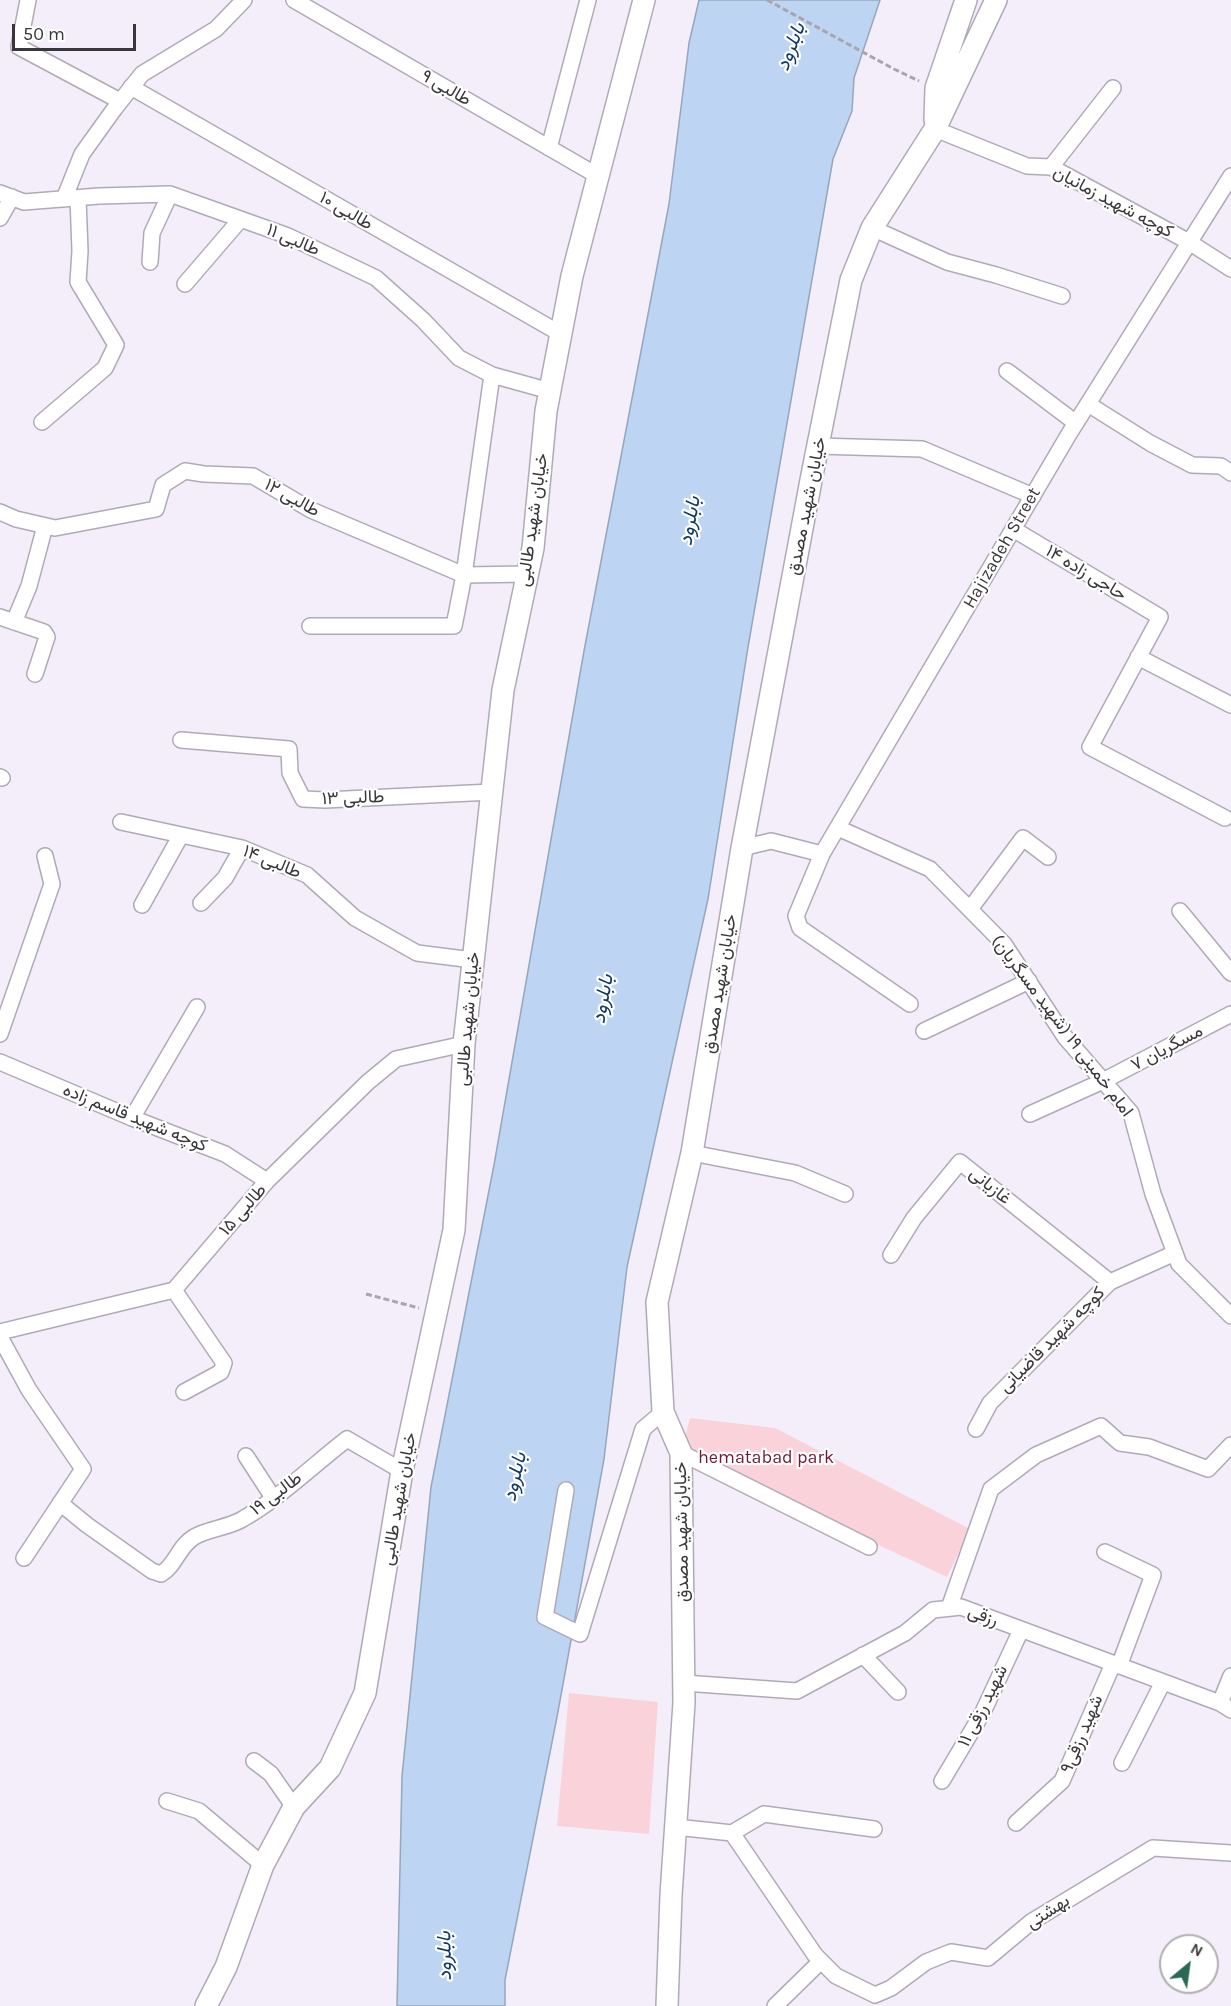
<!DOCTYPE html>
<meta charset="utf-8">
<style>
body{margin:0}
#map{position:relative;width:1231px;height:2006px;overflow:hidden;background:#f4eefa;font-family:Karla,sans-serif}
canvas{display:block}
.north{position:absolute;left:1159px;top:1934px;width:60px;height:60px;box-sizing:border-box;background:#fff;border:2px solid #b0afb1;border-radius:50%;rotate:29deg;font-size:16px;font-weight:700;line-height:24px;text-align:center;color:#3a373c}
.north::after{content:'';display:block;margin:auto;width:21px;height:27px;background:#2a6956;clip-path:polygon(50% 0,100% 100%,50% 72%,0 100%)}
.scale{position:absolute;left:12px;top:24px;width:124px;height:27px;box-sizing:border-box;border:3px solid #3a373c;border-top:0;padding-left:8px;font-size:18px;line-height:21px;white-space:nowrap;color:#3a373c;-webkit-text-stroke:4px #fff;paint-order:stroke}
</style>
<div id="map">
<canvas width="1231" height="2006"></canvas>
<div class="north">N</div>
<div class="scale">50 m</div>
</div>
<script>
const context = document.querySelector('canvas').getContext('2d');
context.lineJoin = 'round';
function fill(path, color) {
  context.fillStyle = color;
  context.fill(path, 'evenodd');
}
function stroke(path, color, width, dash) {
  context.strokeStyle = color;
  context.lineWidth = width;
  context.lineCap = dash ? 'butt' : 'round';
  context.setLineDash(dash || []);
  context.stroke(path);
}
function label(font, color, halo, rows, align = 'center') {
  context.font = font + ' Karla,Vazirmatn,sans-serif';
  context.lineWidth = 4.5;
  context.setLineDash([]);
  context.textBaseline = 'middle';
  context.strokeStyle = halo;
  context.fillStyle = color;
  for (const [text, x, y, turn = 0] of rows) {
    context.save();
    context.translate(x, y);
    context.rotate((+turn || 0) * Math.PI / 180);
    context.textAlign = isNaN(turn) ? turn : align;
    if (halo) context.strokeText(text, 0, 0);
    context.fillText(text, 0, 0);
    context.restore();
  }
}
const green = new Path2D(`
 M 690,1418 L 775,1428 L 970,1529 L 947,1577 L 681,1453 Z
 M 569,1693 L 658,1702 L 649,1834 L 557,1826 Z`);
const water = new Path2D(`
 M 699,0 L 880,0 L 854,78 L 852,111 L 833,159 L 748,647 L 708,899 L 627,1267 L 604,1459 L 557,1717 L 505,1980 L 505,2006 L 397,2006 L 402,1776 L 431,1487 L 494,1165 L 584,651 L 669,204 L 689,43 Z`);
const path = new Path2D(`
 M 767,0 L 894,69 L 919,81
 M 366,1294 L 419,1308`);
const street = new Path2D(`
 M 28,0 L 19,47 L 120,101
 M 294,0 L 598,176
 M 131,87 L 561,334
 M 935,129 L 1027,166 L 1051,167 L 1189,242 L 1231,269
 M 549,148 L 588,0
 M 1051,167 L 1113,88
 M 0,193 L 24,202 L 99,196 L 170,194 L 288,236 L 376,278 L 423,320 L 459,358 L 492,375 L 550,391
 M 64,199 L 82,154 L 115,108 L 142,74 L 216,29 L 244,0
 M 0,218 L 12,197
 M 872,228 L 947,262 L 996,275 L 1062,296
 M 150,262 L 152,233 L 170,194
 M 185,284 L 240,220
 M 1007,371 L 1076,423
 M 1088,404 L 1150,443 L 1192,465 L 1221,466 L 1231,473
 M 42,422 L 105,368 L 116,345 L 78,282 L 80,251 L 78,198
 M 818,446 L 922,449 L 1033,496
 M 0,512 L 16,519 L 55,528 L 156,509 L 163,485 L 185,471 L 204,474 L 253,476 L 311,510 L 464,575 L 528,574
 M 1013,529 L 1160,617 L 1090,747 L 1225,818
 M 0,617 L 44,632 L 47,637 L 35,674
 M 14,622 L 29,586 L 45,526
 M 310,626 L 454,626 L 464,575 L 492,375
 M 1138,657 L 1231,705
 M 181,740 L 289,749 L 290,773 L 303,799 L 325,800 L 492,792
 M 0,777 L 2,778
 M 121,822 L 242,848 L 307,875 L 355,918 L 417,953 L 473,960
 M 838,828 L 930,869 L 1004,944 L 1065,1037 L 1131,1113 L 1153,1194 L 1179,1264 L 1231,1316
 M 742,848 L 771,841 L 822,854 L 1069,434 L 1231,176
 M 822,854 L 796,916 L 800,928 L 910,1004
 M 201,903 L 225,878 L 242,848
 M 142,905 L 181,835
 M 970,909 L 1023,838 L 1048,857
 M 1180,911 L 1231,973
 M 924,1031 L 1029,981
 M 0,1034 L 52,884 L 45,856
 M 0,1062 L 132,1118 L 225,1154 L 267,1181
 M 1030,1114 L 1103,1081 L 1231,1014
 M 132,1118 L 197,1007
 M 692,1153 L 795,1173 L 845,1194
 M 891,1255 L 914,1218 L 960,1162 L 1110,1282
 M 174,1290 L 224,1363 L 221,1372 L 184,1392
 M 0,1332 L 174,1290 L 267,1181 L 368,1082 L 396,1059 L 464,1044
 M 0,1337 L 29,1390 L 83,1469 L 24,1558
 M 976,1429 L 990,1403 L 1110,1282 L 1175,1253
 M 681,1453 L 869,1547
 M 246,1456 L 274,1499
 M 566,1490 L 545,1617 L 580,1634 L 643,1429 L 663,1412
 M 60,1503 L 87,1525 L 152,1571 L 161,1574 C 176,1565 178,1547 194,1537 C 208,1529 226,1528 241,1520 C 280,1498 312,1466 347,1439 L 402,1471
 M 1105,1552 L 1153,1575 L 1119,1666
 M 949,1608 L 991,1489 L 1036,1455 L 1101,1426 L 1120,1443 L 1149,1447 L 1208,1469 L 1231,1445
 M 863,1655 L 898,1692
 M 684,1683 L 797,1691 L 905,1633 L 933,1610 L 961,1607 L 1220,1703 L 1231,1710
 M 1220,1703 L 1231,1676
 M 254,1761 L 271,1774 L 294,1807
 M 1122,1763 L 1163,1682
 M 942,1781 L 983,1712 L 1021,1630
 M 167,1801 L 199,1811 L 263,1865
 M 1016,1823 L 1062,1781 L 1113,1664
 M 676,1827 L 732,1833 L 815,1955 L 836,1976 L 875,1995
 M 732,1833 L 764,1814 L 874,1829
 M 875,1995 L 891,1988 L 926,1962 L 951,1952 L 988,1958 L 1031,1922 L 1153,1848 L 1231,1853
 M 775,2006 L 821,1961`);
const secondary = new Path2D(`
 M 935,120 L 936,88 L 966,0
 M 206,2006 L 226,1967 L 263,1865 L 294,1807 L 330,1768 L 365,1693 L 402,1471 L 454,1230 L 464,1044 L 503,690 L 533,548 L 546,411 L 572,276 L 644,0
 M 667,2006 L 671,1895 L 684,1703 L 681,1453 L 663,1412 L 657,1302 L 692,1153 L 742,848 L 812,475 L 851,280 L 872,228 L 935,129 L 996,0`);
const streetNames = [
 ["طالبی ۹",446,88,30],
 ["کوچه شهید زمانیان",1113,202,28],
 ["طالبی ۱۰",346,211,30],
 ["طالبی ۱۱",293,240,23],
 ["طالبی ۱۲",292,498,29],
 ["خیابان شهید مصدق",807,506,-79],
 ["خیابان شهید طالبی",533,520,-82],
 ["Hajizadeh Street",1002,548,-60],
 ["حاجی زاده ۱۴",1086,573,31],
 ["طالبی ۱۳",353,798,-2],
 ["طالبی ۱۴",272,862,22],
 ["خیابان شهید مصدق",720,984,-81],
 ["خیابان شهید طالبی",468,1019,-85],
 ["امام خمینی ۱۹ (شهید مسگریان)",1062,1026,53],
 ["مسگریان ۷",1167,1048,-28],
 ["کوچه شهید قاسم زاده",135,1118,22],
 ["غازیانی",990,1186,39],
 ["طالبی ۱۵",243,1210,-49],
 ["کوچه شهید قاضیانی",1052,1340,-45],
 ["طالبی ۱۹",276,1494,-37],
 ["خیابان شهید طالبی",399,1499,-80],
 ["خیابان شهید مصدق",682,1532,-91],
 ["رزقی",983,1616,20],
 ["شهید رزقی ۱۱",983,1706,-63],
 ["شهید رزقی۹",1082,1734,-67],
 ["بهشتی",1048,1912,-33]
];
const parkNames = [
 ["hematabad park",766,1458]
];
const waterNames = [
 ["بابلرود",791,47,-69],
 ["بابلرود",690,521,-80],
 ["بابلرود",603,999,-80],
 ["بابلرود",515,1477,-77],
 ["بابلرود",445,1956,-91]
];
fill(green, '#fad3da');
fill(water, '#bdd5f3');
stroke(water, '#96a6bc', 1.5);
stroke(street, '#b1aab6', 18);
stroke(secondary, '#b1aab6', 24);
stroke(path, '#a9a5ae', 3, [6, 3]);
stroke(street, '#fff', 15);
stroke(secondary, '#fff', 21);
label('18px', '#3a373c', '#fff', streetNames);
label('18px', '#721936', '#fff', parkNames);
label('italic 20px', '#113968', '#fff', waterNames);
</script>
